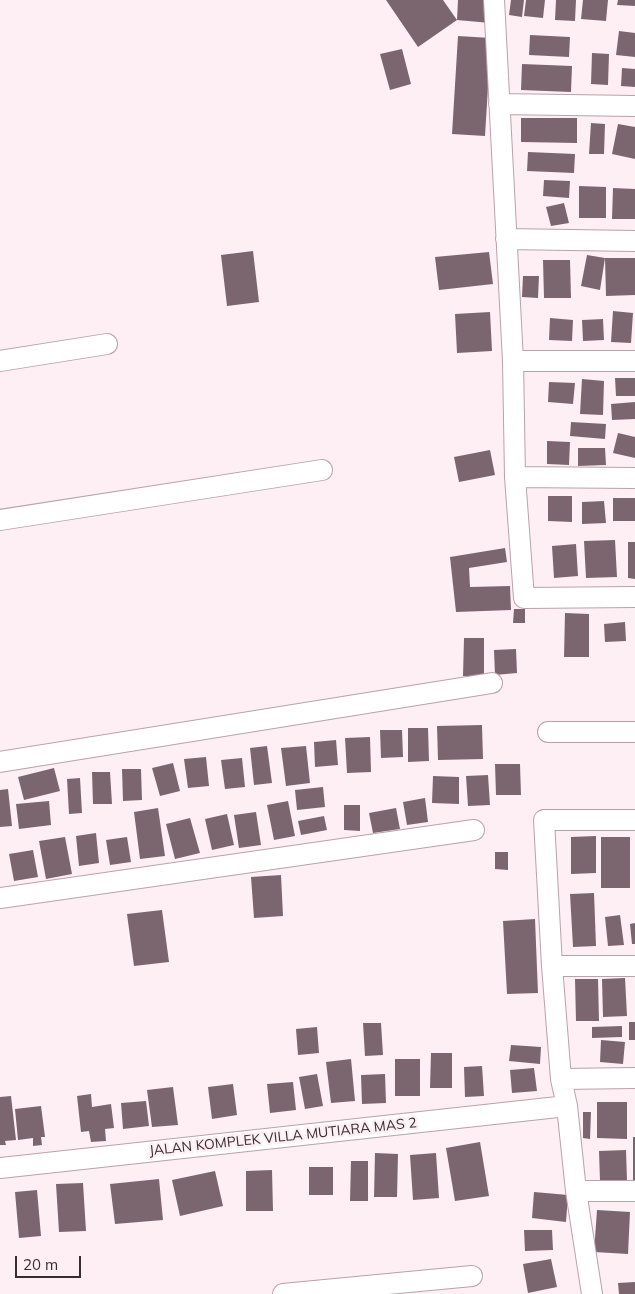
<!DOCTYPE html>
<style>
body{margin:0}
#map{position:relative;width:635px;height:1294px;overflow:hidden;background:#feeff5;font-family:Mulish,sans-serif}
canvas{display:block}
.scale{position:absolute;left:15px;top:1256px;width:66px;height:22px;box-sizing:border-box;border:2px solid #362d31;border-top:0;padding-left:6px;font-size:15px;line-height:18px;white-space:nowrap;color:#362d31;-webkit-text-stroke:4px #feeff5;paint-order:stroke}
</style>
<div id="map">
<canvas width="635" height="1294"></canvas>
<div class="scale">20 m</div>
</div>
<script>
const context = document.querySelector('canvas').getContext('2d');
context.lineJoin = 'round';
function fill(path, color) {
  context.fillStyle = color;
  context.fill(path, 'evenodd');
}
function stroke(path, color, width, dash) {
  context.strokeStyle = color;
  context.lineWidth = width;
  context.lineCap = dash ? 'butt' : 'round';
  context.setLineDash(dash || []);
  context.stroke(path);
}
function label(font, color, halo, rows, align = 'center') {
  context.font = font + ' Mulish,sans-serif';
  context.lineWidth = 5;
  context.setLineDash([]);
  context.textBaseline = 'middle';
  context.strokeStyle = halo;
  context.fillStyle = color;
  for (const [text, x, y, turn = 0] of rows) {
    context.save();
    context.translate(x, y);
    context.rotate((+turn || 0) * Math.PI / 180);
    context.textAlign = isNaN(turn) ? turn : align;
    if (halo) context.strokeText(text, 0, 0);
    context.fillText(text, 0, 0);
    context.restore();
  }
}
const building = new Path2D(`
 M 386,0 L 443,0 L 457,20 L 418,47 Z
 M 458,0 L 491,0 L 490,23 L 457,20 Z
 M 511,0 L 524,0 L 522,17 L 509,15 Z
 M 526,0 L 545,0 L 543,18 L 524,16 Z
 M 556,0 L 576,0 L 575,21 L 555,20 Z
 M 583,0 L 608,0 L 606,21 L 581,19 Z
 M 618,0 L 635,0 L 635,6 L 617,5 Z
 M 619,31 L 635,33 L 635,57 L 616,55 Z
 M 530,35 L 570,37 L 569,57 L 529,55 Z
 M 458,36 L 491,38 L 485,136 L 452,134 Z
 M 402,49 L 411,84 L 390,90 L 380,54 Z
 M 592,53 L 609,54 L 608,85 L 591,84 Z
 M 522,64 L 572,66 L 571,92 L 521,90 Z
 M 622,68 L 635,69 L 635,87 L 621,86 Z
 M 521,118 L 577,118 L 577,143 L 521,142 Z
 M 591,123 L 605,124 L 604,154 L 589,154 Z
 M 618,124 L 635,127 L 635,159 L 612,154 Z
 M 528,152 L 575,154 L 574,173 L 527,171 Z
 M 544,180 L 570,181 L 569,198 L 543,196 Z
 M 579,186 L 606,187 L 606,218 L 579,218 Z
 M 613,188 L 635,189 L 635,219 L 612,219 Z
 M 564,203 L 569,223 L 551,226 L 546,207 Z
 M 253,251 L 259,302 L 227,306 L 221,255 Z
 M 489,252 L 493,284 L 439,290 L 435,257 Z
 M 587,255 L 605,258 L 600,290 L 581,286 Z
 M 605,258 L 635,258 L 635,295 L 606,296 Z
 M 543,260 L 570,260 L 571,298 L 544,298 Z
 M 523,276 L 539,276 L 538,298 L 522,297 Z
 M 613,311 L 633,313 L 631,343 L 611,342 Z
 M 490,312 L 492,351 L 457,353 L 455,314 Z
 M 550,318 L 573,320 L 572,341 L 549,340 Z
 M 603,319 L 604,340 L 583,341 L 582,320 Z
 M 615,378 L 635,378 L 635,396 L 616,396 Z
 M 582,379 L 604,381 L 603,415 L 580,414 Z
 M 549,382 L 575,383 L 573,404 L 548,402 Z
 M 635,402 L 635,419 L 612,420 L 611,404 Z
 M 571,422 L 606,424 L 605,439 L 570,436 Z
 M 618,433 L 635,437 L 635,458 L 613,453 Z
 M 547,441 L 570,442 L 569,465 L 547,464 Z
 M 578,448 L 605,448 L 606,465 L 578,466 Z
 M 490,450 L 495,475 L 459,482 L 454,457 Z
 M 548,496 L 572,496 L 572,522 L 548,521 Z
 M 613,498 L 635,498 L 635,521 L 613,521 Z
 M 604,501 L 606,523 L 582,524 L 582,502 Z
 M 615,540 L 617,577 L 586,578 L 584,541 Z
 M 628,542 L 635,542 L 635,579 L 628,578 Z
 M 576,544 L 578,576 L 554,578 L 552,546 Z
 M 505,548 L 507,562 L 469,568 L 470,587 L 510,586 L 511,610 L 456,612 L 450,557 Z
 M 514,609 L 525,609 L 525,623 L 513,623 Z
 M 565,613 L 589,614 L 589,657 L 564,657 Z
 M 625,622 L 626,641 L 605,642 L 604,624 Z
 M 464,638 L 484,638 L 484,676 L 463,676 Z
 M 516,649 L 517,673 L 495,675 L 494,650 Z
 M 482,725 L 483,759 L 438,760 L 437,726 Z
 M 408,728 L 428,728 L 429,761 L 408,762 Z
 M 380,730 L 402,730 L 403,757 L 381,758 Z
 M 370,737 L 371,772 L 347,773 L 345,738 Z
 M 336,740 L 338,765 L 315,767 L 314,742 Z
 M 267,746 L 272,783 L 254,785 L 250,748 Z
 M 306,746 L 310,783 L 286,786 L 281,748 Z
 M 206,757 L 209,786 L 188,788 L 184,759 Z
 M 242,758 L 245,787 L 225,789 L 221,760 Z
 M 173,763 L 180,791 L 160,796 L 152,768 Z
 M 495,764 L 520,764 L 521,795 L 496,795 Z
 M 54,768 L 60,791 L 24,800 L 18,777 Z
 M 122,769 L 141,769 L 142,800 L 123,801 Z
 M 92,772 L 110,772 L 112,804 L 93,804 Z
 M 488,775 L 490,805 L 468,806 L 466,776 Z
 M 433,776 L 459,777 L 459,804 L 432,803 Z
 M 80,778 L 82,813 L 69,814 L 67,779 Z
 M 323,787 L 325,807 L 297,810 L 295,790 Z
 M 8,789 L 12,826 L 0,827 L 0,790 Z
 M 425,798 L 428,822 L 407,825 L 403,802 Z
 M 49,801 L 51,825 L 19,829 L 16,804 Z
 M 288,801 L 295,836 L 274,840 L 267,805 Z
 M 344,805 L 360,805 L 360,831 L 344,830 Z
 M 158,808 L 165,856 L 140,859 L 134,812 Z
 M 396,808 L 400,829 L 373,833 L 369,813 Z
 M 256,812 L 261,845 L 239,848 L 234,815 Z
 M 227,814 L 234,845 L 212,850 L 205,819 Z
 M 324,816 L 327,830 L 301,835 L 298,821 Z
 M 190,818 L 200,853 L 175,859 L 166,824 Z
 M 96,833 L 99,863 L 79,866 L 76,836 Z
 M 596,836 L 596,873 L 571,874 L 571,837 Z
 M 65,837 L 72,874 L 46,879 L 39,841 Z
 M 127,837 L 131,862 L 110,865 L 106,840 Z
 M 601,837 L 630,837 L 630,888 L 601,888 Z
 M 33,850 L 38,877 L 14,881 L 9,854 Z
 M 495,852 L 508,852 L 508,870 L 495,869 Z
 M 281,875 L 283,916 L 254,918 L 251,877 Z
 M 594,893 L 596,946 L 573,947 L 570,894 Z
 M 162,910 L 169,962 L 134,966 L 127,914 Z
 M 620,915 L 624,945 L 608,946 L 605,917 Z
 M 535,919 L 538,993 L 507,994 L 503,921 Z
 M 635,923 L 635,944 L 632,944 L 630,924 Z
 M 625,978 L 627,1016 L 603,1017 L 602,979 Z
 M 575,979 L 598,979 L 599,1021 L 576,1021 Z
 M 629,1022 L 635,1022 L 635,1040 L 629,1040 Z
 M 363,1023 L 381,1023 L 383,1055 L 365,1056 Z
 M 622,1026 L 622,1037 L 592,1038 L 592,1027 Z
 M 317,1027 L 319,1053 L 298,1055 L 296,1029 Z
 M 601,1040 L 625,1042 L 623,1064 L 600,1062 Z
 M 511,1045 L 541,1047 L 540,1064 L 509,1061 Z
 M 431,1053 L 452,1053 L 452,1088 L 430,1088 Z
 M 351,1059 L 355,1101 L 331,1103 L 326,1062 Z
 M 395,1059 L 420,1059 L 420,1096 L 395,1096 Z
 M 482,1066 L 484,1096 L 465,1097 L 464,1067 Z
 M 534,1068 L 537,1091 L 512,1093 L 510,1070 Z
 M 317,1074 L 323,1106 L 305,1109 L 299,1077 Z
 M 385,1074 L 386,1103 L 362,1104 L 361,1075 Z
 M 293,1082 L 296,1110 L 270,1113 L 267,1084 Z
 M 233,1084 L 237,1115 L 212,1119 L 208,1087 Z
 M 173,1087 L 178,1125 L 152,1127 L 147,1090 Z
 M 91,1094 L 92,1107 L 111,1104 L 114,1128 L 105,1129 L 106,1141 L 91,1142 L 89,1131 L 81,1132 L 77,1096 Z
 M 11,1096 L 16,1140 L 5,1141 L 6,1145 L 0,1145 L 0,1097 Z
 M 146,1101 L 149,1126 L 123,1129 L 121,1103 Z
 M 597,1102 L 627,1102 L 627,1139 L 597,1138 Z
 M 41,1106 L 45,1137 L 41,1137 L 42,1145 L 33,1146 L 33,1138 L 18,1140 L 15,1109 Z
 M 583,1112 L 591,1112 L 590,1139 L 583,1138 Z
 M 633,1137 L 635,1137 L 635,1184 L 633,1184 Z
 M 480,1142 L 489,1196 L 455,1201 L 446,1148 Z
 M 626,1150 L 627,1181 L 600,1181 L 599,1151 Z
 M 375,1153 L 398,1154 L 397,1197 L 374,1197 Z
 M 436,1153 L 439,1198 L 413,1200 L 410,1155 Z
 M 351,1161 L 368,1161 L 368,1201 L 350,1201 Z
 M 309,1167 L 333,1167 L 333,1195 L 309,1195 Z
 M 272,1170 L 273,1211 L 246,1211 L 246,1171 Z
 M 215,1171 L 223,1206 L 180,1216 L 172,1180 Z
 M 159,1179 L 163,1220 L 115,1224 L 110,1184 Z
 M 83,1183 L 86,1231 L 59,1232 L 56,1184 Z
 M 37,1190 L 41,1236 L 19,1238 L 15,1192 Z
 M 534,1192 L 568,1195 L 566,1222 L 532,1218 Z
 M 597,1210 L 630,1212 L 628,1254 L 594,1252 Z
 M 524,1230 L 552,1230 L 553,1250 L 525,1251 Z
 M 551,1259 L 557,1287 L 528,1293 L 523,1264 Z
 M 635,1282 L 635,1294 L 619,1294 L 618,1283 Z`);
const minor = new Path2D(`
 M 494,0 L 513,361 L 515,477 L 524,598 L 635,597
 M 499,104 L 635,106
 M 506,239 L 635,241
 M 0,361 L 107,344
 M 513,361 L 635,361
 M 515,477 L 635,478
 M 0,520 L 322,470
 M 548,732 L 635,732
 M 0,762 L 492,683
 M 0,898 L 474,830
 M 552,966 L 635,966
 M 561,1079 L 635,1078
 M 0,1168 L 567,1106
 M 576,1191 L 635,1191
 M 283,1294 L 472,1276
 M 592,1294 L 576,1191 L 567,1106 L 561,1079 L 552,966 L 544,820 L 635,820`);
const streetNames = [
 ["JALAN KOMPLEK VILLA MUTIARA MAS 2",283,1137,-6]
];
fill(building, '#7b666f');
stroke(minor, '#b9a2ab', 22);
stroke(minor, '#fff', 20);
label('14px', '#362d31', '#feeff5', streetNames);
</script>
